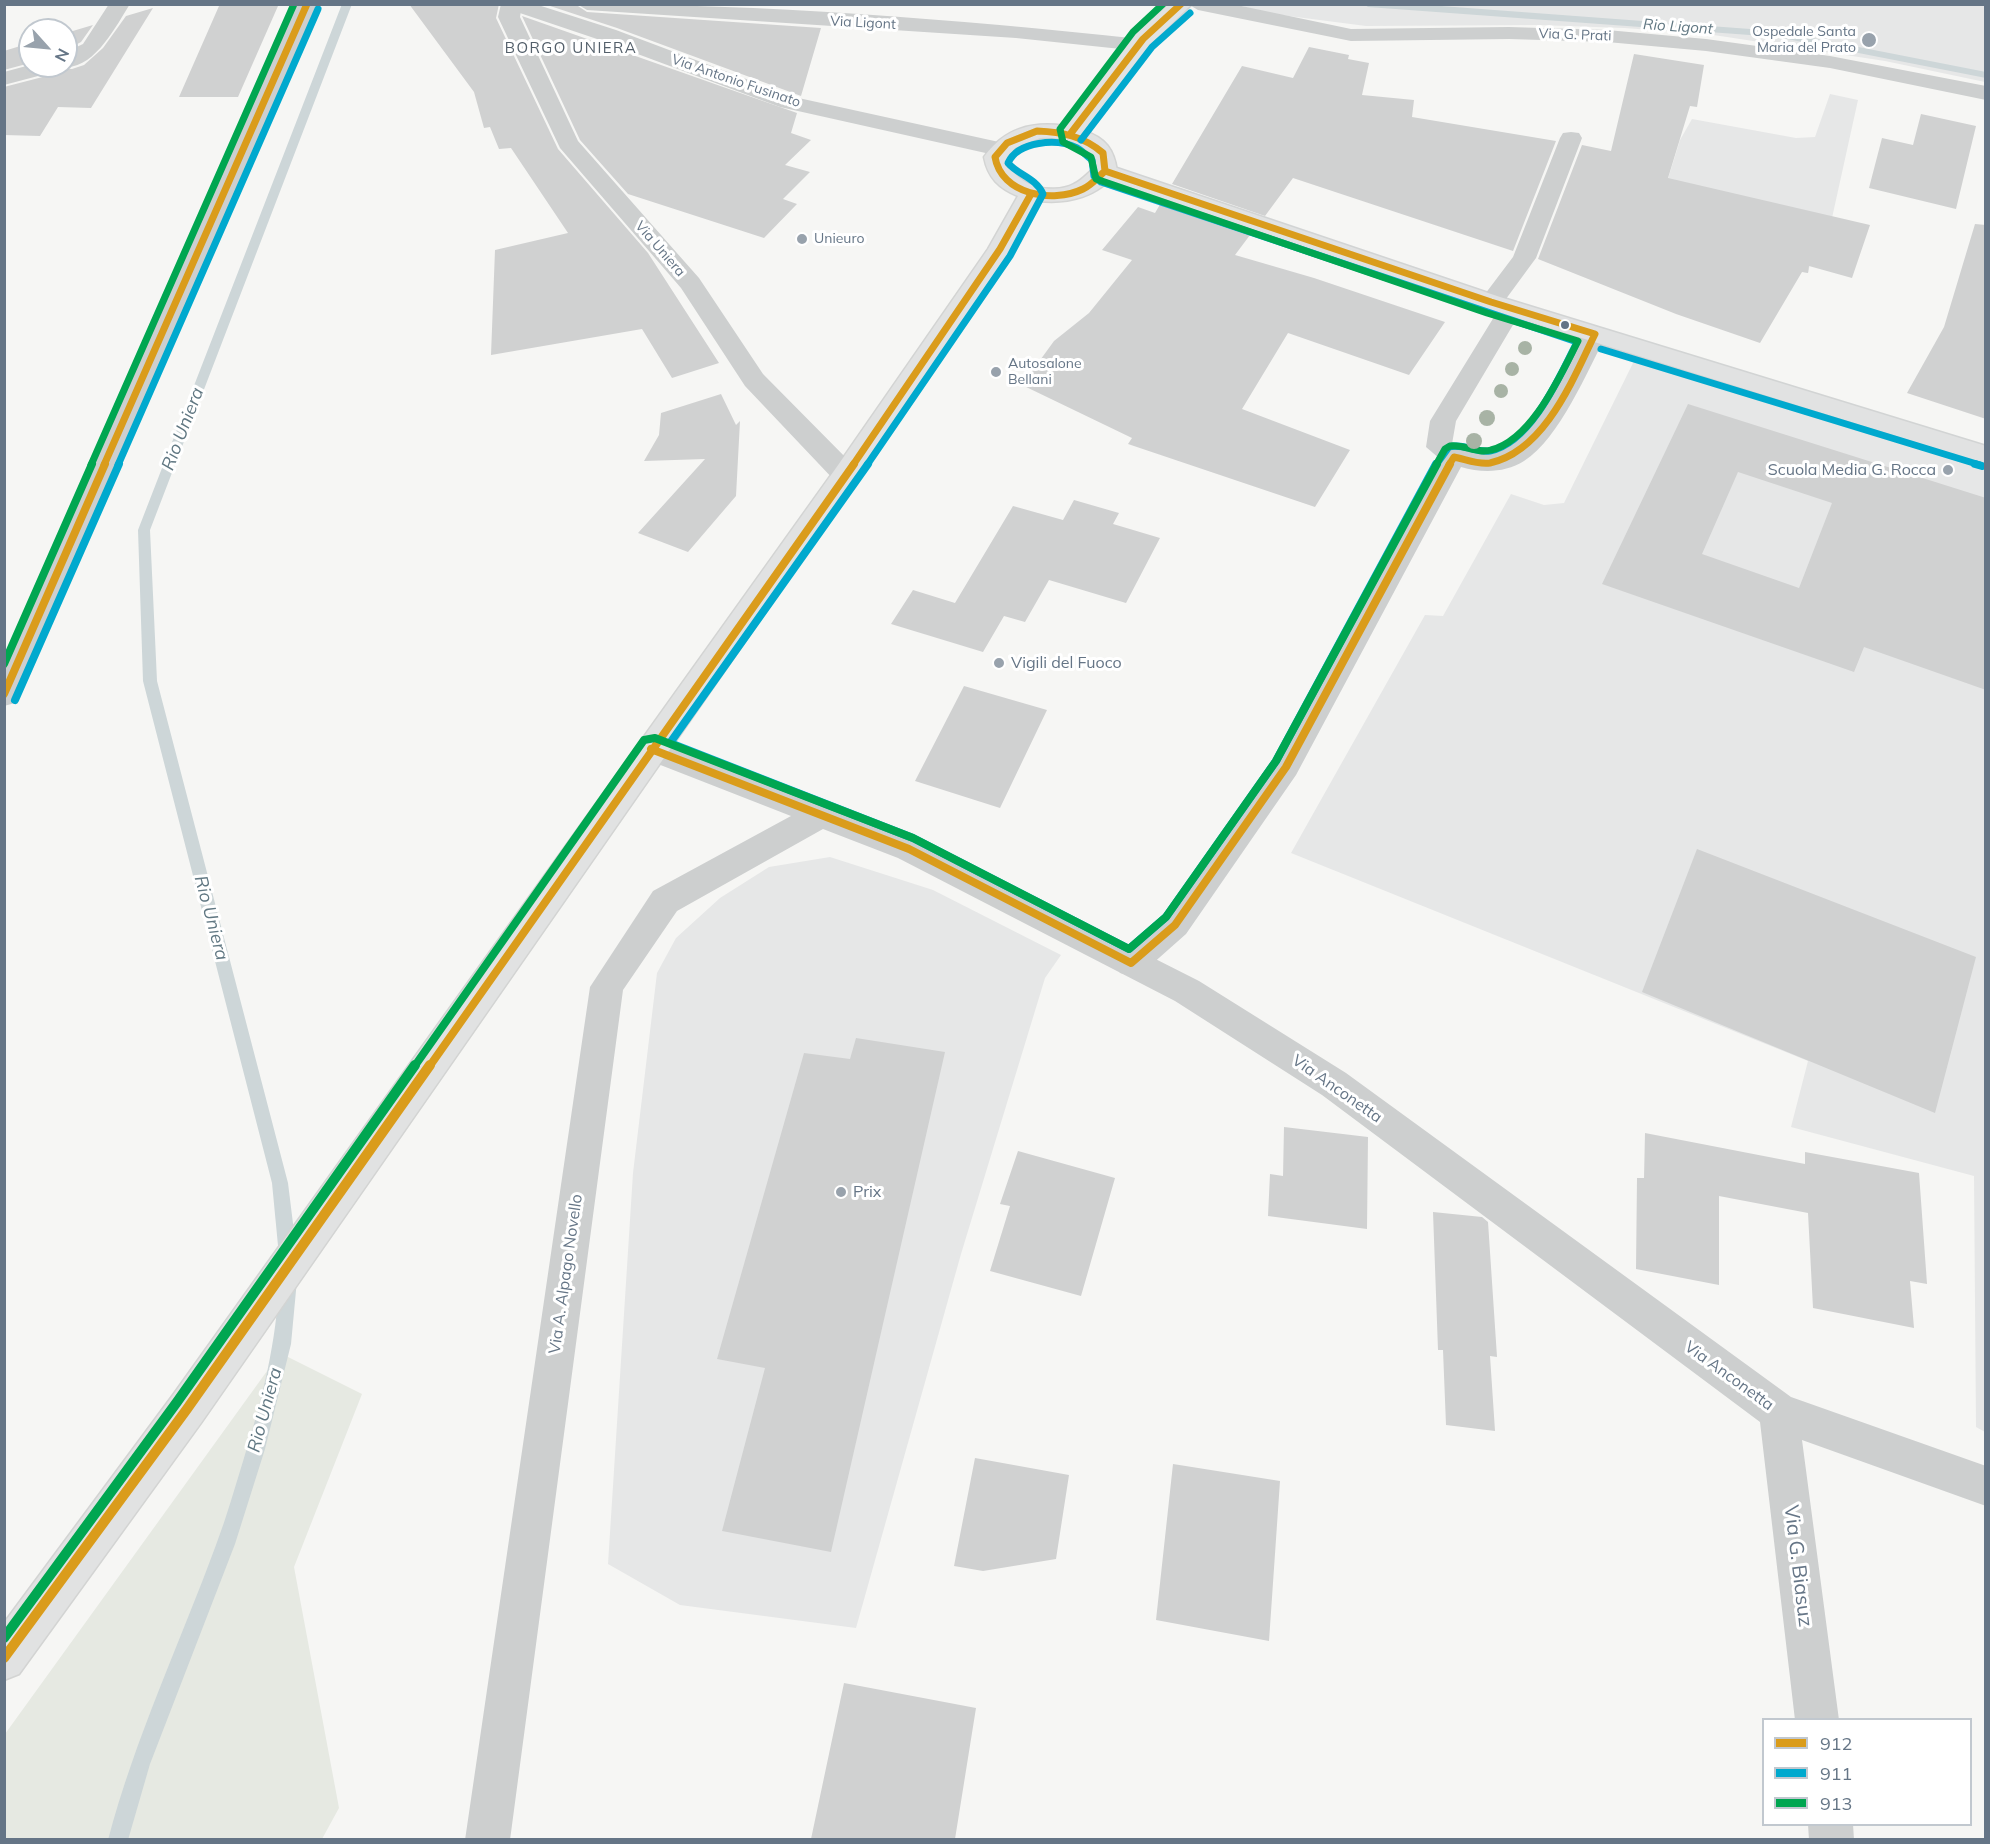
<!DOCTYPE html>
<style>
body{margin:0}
#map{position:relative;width:1990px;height:1844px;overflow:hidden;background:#f6f6f4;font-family:Mulish,sans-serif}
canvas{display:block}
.frame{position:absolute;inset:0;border:6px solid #657586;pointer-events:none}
.legend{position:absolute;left:1762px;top:1718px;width:210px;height:108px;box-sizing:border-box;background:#fff;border:2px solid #c1c8cf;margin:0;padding:8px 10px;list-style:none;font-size:18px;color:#657586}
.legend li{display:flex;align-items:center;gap:12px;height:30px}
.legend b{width:30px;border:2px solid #c1c8cf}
.north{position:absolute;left:18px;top:18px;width:60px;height:60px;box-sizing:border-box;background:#fff;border:2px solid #c1c8cf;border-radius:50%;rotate:117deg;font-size:16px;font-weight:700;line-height:24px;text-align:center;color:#657586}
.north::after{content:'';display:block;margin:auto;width:21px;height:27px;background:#98a2ac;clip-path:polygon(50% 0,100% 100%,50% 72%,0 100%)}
</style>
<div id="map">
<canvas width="1990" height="1844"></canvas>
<div class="frame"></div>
<ul class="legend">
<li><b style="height:8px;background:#da9c1b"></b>912</li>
<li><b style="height:8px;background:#00a9ce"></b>911</li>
<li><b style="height:8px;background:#00a651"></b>913</li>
</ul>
<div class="north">N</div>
</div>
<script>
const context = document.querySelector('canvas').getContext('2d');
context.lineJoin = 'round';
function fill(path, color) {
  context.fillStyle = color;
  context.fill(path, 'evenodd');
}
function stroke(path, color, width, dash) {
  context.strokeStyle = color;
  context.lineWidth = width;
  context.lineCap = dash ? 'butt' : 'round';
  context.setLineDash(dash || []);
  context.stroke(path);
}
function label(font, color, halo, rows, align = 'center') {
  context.font = font + ' Mulish,sans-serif';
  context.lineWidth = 6;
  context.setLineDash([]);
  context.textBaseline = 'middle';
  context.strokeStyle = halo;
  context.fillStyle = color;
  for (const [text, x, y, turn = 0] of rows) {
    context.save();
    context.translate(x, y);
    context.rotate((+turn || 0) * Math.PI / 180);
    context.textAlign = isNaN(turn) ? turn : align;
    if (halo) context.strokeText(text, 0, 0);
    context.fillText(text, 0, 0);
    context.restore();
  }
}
const built = new Path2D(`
 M 1237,5 L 1985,5 L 1985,82 L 1885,61 L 1707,34 L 1624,28 L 1539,25 L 1366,26 L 1273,14 Z
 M 1830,94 L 1858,100 L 1832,218 L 1821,214 L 1808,273 L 1650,237 L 1680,140 L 1692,119 L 1796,138 L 1815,137 Z
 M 1637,346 L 1985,453 L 1985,1432 L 1976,1427 L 1974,1176 L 1791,1127 L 1808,1061 L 1291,853 L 1425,615 L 1443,616 L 1511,494 L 1544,505 L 1564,503 L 1633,363 Z
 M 830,857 L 933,890 L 1061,955 L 1045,978 L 961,1254 L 856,1628 L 680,1605 L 608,1564 L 633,1173 L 657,973 L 676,938 L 720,898 L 769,867 Z`);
const green = new Path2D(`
 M 280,1353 L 362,1394 L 294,1567 L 339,1808 L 322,1839 L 5,1839 L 5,1734 Z`);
const stream = new Path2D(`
 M 342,4 L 352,4 L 150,530 L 157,681 L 288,1183 L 297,1256 L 294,1262 L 288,1264 L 282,1262 L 279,1256 L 272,1183 L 143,681 L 138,530 Z
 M 1364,4 L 1414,4 L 1777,31 L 1986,72 L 1986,78 L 1777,37 L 1368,7 Z
 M 288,1272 L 294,1274 L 297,1280 L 291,1344 L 265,1449 L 235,1544 L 150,1764 L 128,1840 L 108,1840 C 135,1738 180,1643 216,1545 C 227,1516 235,1487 244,1458 C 262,1400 277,1341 279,1280 L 282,1274 Z`);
const building = new Path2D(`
 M 409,4 L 499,4 L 496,18 L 558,149 L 648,253 L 719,363 L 672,378 L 642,329 L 491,355 L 495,250 L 568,233 L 511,148 L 499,149 L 490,127 L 484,128 L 474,92 Z
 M 544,4 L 575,4 L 587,12 L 821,28 L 801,96 L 617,28 Z
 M 219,6 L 278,6 L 238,97 L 179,97 Z
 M 153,8 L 91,108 L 58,107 L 40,136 L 4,135 L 4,87 L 58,73 L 61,68 L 72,69 L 84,65 L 103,48 L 126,16 Z
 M 522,16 L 797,113 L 791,133 L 811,140 L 785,165 L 810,172 L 783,199 L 797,204 L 764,238 L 628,194 L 580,140 Z
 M 93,25 L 81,42 L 66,50 L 66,33 Z
 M 30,43 L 30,63 L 4,70 L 4,51 Z
 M 1309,47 L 1349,55 L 1348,59 L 1369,63 L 1362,95 L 1414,100 L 1412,117 L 1556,141 L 1513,251 L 1293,178 L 1265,216 L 1172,184 L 1242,66 L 1293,78 Z
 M 1634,54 L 1704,65 L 1697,107 L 1690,106 L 1668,178 L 1870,225 L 1852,278 L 1809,266 L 1808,273 L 1802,272 L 1760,343 L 1676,314 L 1538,259 L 1582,145 L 1611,151 Z
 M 1921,114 L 1976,126 L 1956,209 L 1869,188 L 1882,138 L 1913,145 Z
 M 1162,201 L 1253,231 L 1235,255 L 1314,278 L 1445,322 L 1409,375 L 1288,333 L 1242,409 L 1350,450 L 1315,507 L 1128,444 L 1132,438 L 1022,385 L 1054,341 L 1089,313 L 1132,260 L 1102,250 L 1138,207 L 1155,213 Z
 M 1975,224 L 1986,225 L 1986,419 L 1907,393 L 1944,327 Z
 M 721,394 L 736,425 L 740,421 L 736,496 L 688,552 L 638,533 L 705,459 L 644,461 L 659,435 L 661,413 Z
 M 1688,404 L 1986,498 L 1986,690 L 1864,647 L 1854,672 L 1602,584 ZM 1738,472 L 1832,503 L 1799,588 L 1702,554 Z
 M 1074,500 L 1119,513 L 1113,524 L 1160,538 L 1126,603 L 1049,580 L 1025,622 L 1004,616 L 983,652 L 891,624 L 913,590 L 955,603 L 1013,506 L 1063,520 Z
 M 964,686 L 1047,710 L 1000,808 L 915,781 Z
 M 1697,849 L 1976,957 L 1935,1113 L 1642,992 Z
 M 856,1038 L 945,1052 L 831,1552 L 722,1531 L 765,1368 L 717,1359 L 804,1053 L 850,1059 Z
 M 1284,1127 L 1368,1137 L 1367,1229 L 1268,1216 L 1270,1174 L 1283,1176 Z
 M 1645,1133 L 1805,1164 L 1805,1152 L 1919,1173 L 1927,1284 L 1910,1281 L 1914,1328 L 1813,1308 L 1808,1213 L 1719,1196 L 1719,1285 L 1636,1269 L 1637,1178 L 1644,1178 Z
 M 1018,1151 L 1115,1178 L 1081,1296 L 990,1271 L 1010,1206 L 1000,1204 Z
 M 1433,1212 L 1482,1217 L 1488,1222 L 1497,1357 L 1490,1356 L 1495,1431 L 1446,1425 L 1443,1350 L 1438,1350 Z
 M 975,1458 L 1069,1475 L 1056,1559 L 983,1571 L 954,1566 Z
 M 1173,1464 L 1280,1481 L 1269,1641 L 1156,1620 Z
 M 844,1683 L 976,1708 L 955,1839 L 811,1839 Z`);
const service = new Path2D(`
 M 1571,132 L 1579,133 L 1582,138 L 1536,258 L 1503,303 L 1511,301 L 1519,303 L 1523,308 L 1456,421 L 1452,444 C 1523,488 1558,372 1586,329 L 1595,326 L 1604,329 L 1607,334 C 1587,371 1560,438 1524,461 C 1505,473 1482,473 1461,467 L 1296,775 L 1186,934 L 1142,973 L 1131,976 L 1120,973 L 1115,963 L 1120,953 L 1164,916 L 1276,759 L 1440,459 L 1426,447 L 1430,421 L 1502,304 L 1491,309 L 1483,307 L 1479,302 L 1513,257 L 1560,138 L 1563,133 Z`);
const minor = new Path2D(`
 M 109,4 L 130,4 C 116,26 92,74 60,66 L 66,66 L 66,52 L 83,44 Z
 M 501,4 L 522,4 L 520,17 L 578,141 L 699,278 L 763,374 L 856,468 L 860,475 L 856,482 L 846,484 L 836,482 L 745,386 L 681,288 L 560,148 L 498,17 Z
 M 577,4 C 765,4 953,19 1140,39 L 1148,40 L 1151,45 L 1148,50 L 1140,51 L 1016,38 L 587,10 Z
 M 30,65 L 60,66 L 57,71 L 4,85 L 4,72 Z
 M 651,737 L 920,840 L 1199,981 L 1346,1073 L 1791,1397 L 1986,1466 L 1986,1506 L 1802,1440 L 1839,1720 L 1795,1720 L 1760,1422 L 1322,1095 L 1175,1001 L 898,858 L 823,829 L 677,911 L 623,990 L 510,1840 L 465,1840 L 590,987 L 653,891 L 791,816 L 640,757 L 636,749 L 640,741 Z
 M 1808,1824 L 1853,1824 L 1854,1840 L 1809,1840 Z`);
const tertiary = new Path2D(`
 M 296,4 L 317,4 L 19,695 L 15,703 L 4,706 L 4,660 Z
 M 502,4 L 535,4 L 616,30 L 794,97 L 999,142 L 1007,144 L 1010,149 L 1007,154 L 999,156 L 780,107 L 600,40 L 505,8 Z
 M 1188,4 L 1232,4 L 1351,29 L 1509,27 L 1607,30 L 1706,39 L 1830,56 L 1986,86 L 1986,100 L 1830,68 L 1706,51 L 1607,42 L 1509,39 L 1351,41 L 1198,10 Z`);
const secondary = new Path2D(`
 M 1105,164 L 1500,297 L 1986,446 L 1986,464 L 1482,307 L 1097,176 L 1093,171 L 1097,166 Z`);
const primary = new Path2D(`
 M 1169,4 L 1192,4 L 1151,44 L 1084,131 C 1106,138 1114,150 1117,171 C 1099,197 1068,204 1039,201 L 1012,249 L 856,482 L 201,1423 L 19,1674 L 4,1680 L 4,1623 L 173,1395 L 836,468 L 988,249 L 1018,196 C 999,188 988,178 984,157 C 1004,129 1031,121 1065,126 L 1135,34 ZM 1040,138 C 1060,137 1077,140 1092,155 L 1093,169 C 1087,174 1081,181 1074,184 C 1050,196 1013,185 1007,158 L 1015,148 Z`);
const bus1Far2 = new Path2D(`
 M 1037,131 C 1062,132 1083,136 1103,153 L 1105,171 C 1098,177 1092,185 1083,189 C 1052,204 1001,194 995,157 L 1007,143 Z
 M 1071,133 L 1143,39 L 1181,4
 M 1105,171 L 1491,302 L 1595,334 C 1573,379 1545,451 1490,463 C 1478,465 1465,459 1454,457 L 1449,465
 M 104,465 L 307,4
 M 853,465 L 1000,249 L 1031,194`);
const bus1Far1 = new Path2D(`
 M 4,694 L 105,464
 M 651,749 L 909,849 L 1131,963 L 1175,925 L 1286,767 L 1450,464
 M 429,1067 L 854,464`);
const bus1 = new Path2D(`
 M 4,1658 L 187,1409 L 430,1065`);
const bus2Far1 = new Path2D(`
 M 1081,140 L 1152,47 L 1190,13
 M 1601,349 L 1980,465
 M 118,465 L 318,9
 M 867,465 L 1010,256 L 1043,194 C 1036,178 1018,175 1008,163 C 1018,141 1057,138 1077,148 C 1082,151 1087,156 1092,160 L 1094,176 L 1101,182 L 1577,342 C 1560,376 1531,443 1490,451 C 1476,453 1463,443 1449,447 L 1436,465`);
const bus2 = new Path2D(`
 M 868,464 L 670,743 L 913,838 L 1129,949 L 1166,917 L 1276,761 L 1436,464
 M 1975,464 L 1982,466
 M 15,700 L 119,464`);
const bus3Far2 = new Path2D(`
 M 1163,4 L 1133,32 L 1060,129 L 1063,142 L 1091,157 L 1096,179 L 1487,313 L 1578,341 C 1560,376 1532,440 1491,450 C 1477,454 1464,444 1450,446 L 1445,449 L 1436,465
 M 91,465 L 294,4`);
const bus3Far1 = new Path2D(`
 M 4,664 L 92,464
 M 414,1067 L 644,740 L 655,738 L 913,838 L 1129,949 L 1166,917 L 1276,761 L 1437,464`);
const bus3 = new Path2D(`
 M 4,1638 L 177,1402 L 415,1065`);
const trees = [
 [1525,348,7],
 [1512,369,7],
 [1501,391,7],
 [1487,418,8],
 [1474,441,8]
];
const markers = [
 [1869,40,8,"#98a2ac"],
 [802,239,6,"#98a2ac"],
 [1565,325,5,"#657586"],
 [996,372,6,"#98a2ac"],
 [1948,470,6,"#98a2ac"],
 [999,663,6,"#98a2ac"],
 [841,1192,6,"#98a2ac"]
];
const farStreetnames = [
 ["Via Ligont",863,23,3],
 ["Via G. Prati",1575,35,2],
 ["Via Antonio Fusinato",736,81,19],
 ["Via Uniera",660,249,49]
];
const farPoinames = [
 ["Ospedale Santa",1856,32,"right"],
 ["Maria del Prato",1856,48,"right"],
 ["Unieuro",814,239],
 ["Autosalone",1008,364],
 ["Bellani",1008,380]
];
const farWaternames = [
 ["Rio Ligont",1678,27,4]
];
const farNeighbourhoodnames = [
 ["BORGO UNIERA",571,48]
];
const poiNames = [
 ["Scuola Media G. Rocca",1936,470,"right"],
 ["Vigili del Fuoco",1011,663],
 ["Prix",853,1192]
];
const streetNames = [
 ["Via Anconetta",1337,1089,35],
 ["Via A. Alpago Novello",566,1274,-82],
 ["Via Anconetta",1729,1376,36]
];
const waterNames = [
 ["Rio Uniera",183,429,-69],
 ["Rio Uniera",211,918,75],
 ["Rio Uniera",265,1410,-75]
];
const nearStreetnames = [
 ["Via G. Biasuz",1798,1566,83]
];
fill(built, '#e6e7e7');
fill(green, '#e6e9e2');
fill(stream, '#cdd6d8');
fill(building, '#d0d1d1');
stroke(secondary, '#d2d4d4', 3);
stroke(primary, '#d3d4d3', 3);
fill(service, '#cdcfcf');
fill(minor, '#cdcfcf');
fill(tertiary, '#cdcfcf');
fill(secondary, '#e1e2e2');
fill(primary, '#e1e2e2');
stroke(bus1Far2, '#da9c1b', 7);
stroke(bus1Far1, '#da9c1b', 8);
stroke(bus1, '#da9c1b', 10);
stroke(bus2Far1, '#00a9ce', 7);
stroke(bus2, '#00a9ce', 8);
stroke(bus3Far2, '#00a651', 7);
stroke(bus3Far1, '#00a651', 8);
stroke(bus3, '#00a651', 10);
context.fillStyle = '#a8b3a5';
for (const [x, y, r] of trees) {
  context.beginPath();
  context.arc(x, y, r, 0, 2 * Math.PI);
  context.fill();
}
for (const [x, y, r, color] of markers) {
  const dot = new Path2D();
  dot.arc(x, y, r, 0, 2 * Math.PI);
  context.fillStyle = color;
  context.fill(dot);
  stroke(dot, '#fff', 2);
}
label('14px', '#657586', '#fff', farStreetnames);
label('14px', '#657586', '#fff', farPoinames, 'left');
label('italic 15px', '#607782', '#fff', farWaternames);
context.letterSpacing = '1.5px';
label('15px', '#535f6a', '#fff', farNeighbourhoodnames);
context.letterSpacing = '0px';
label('16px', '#657586', '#fff', poiNames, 'left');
label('16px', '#657586', '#fff', streetNames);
label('italic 18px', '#607782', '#fff', waterNames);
label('20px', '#657586', '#fff', nearStreetnames);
</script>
